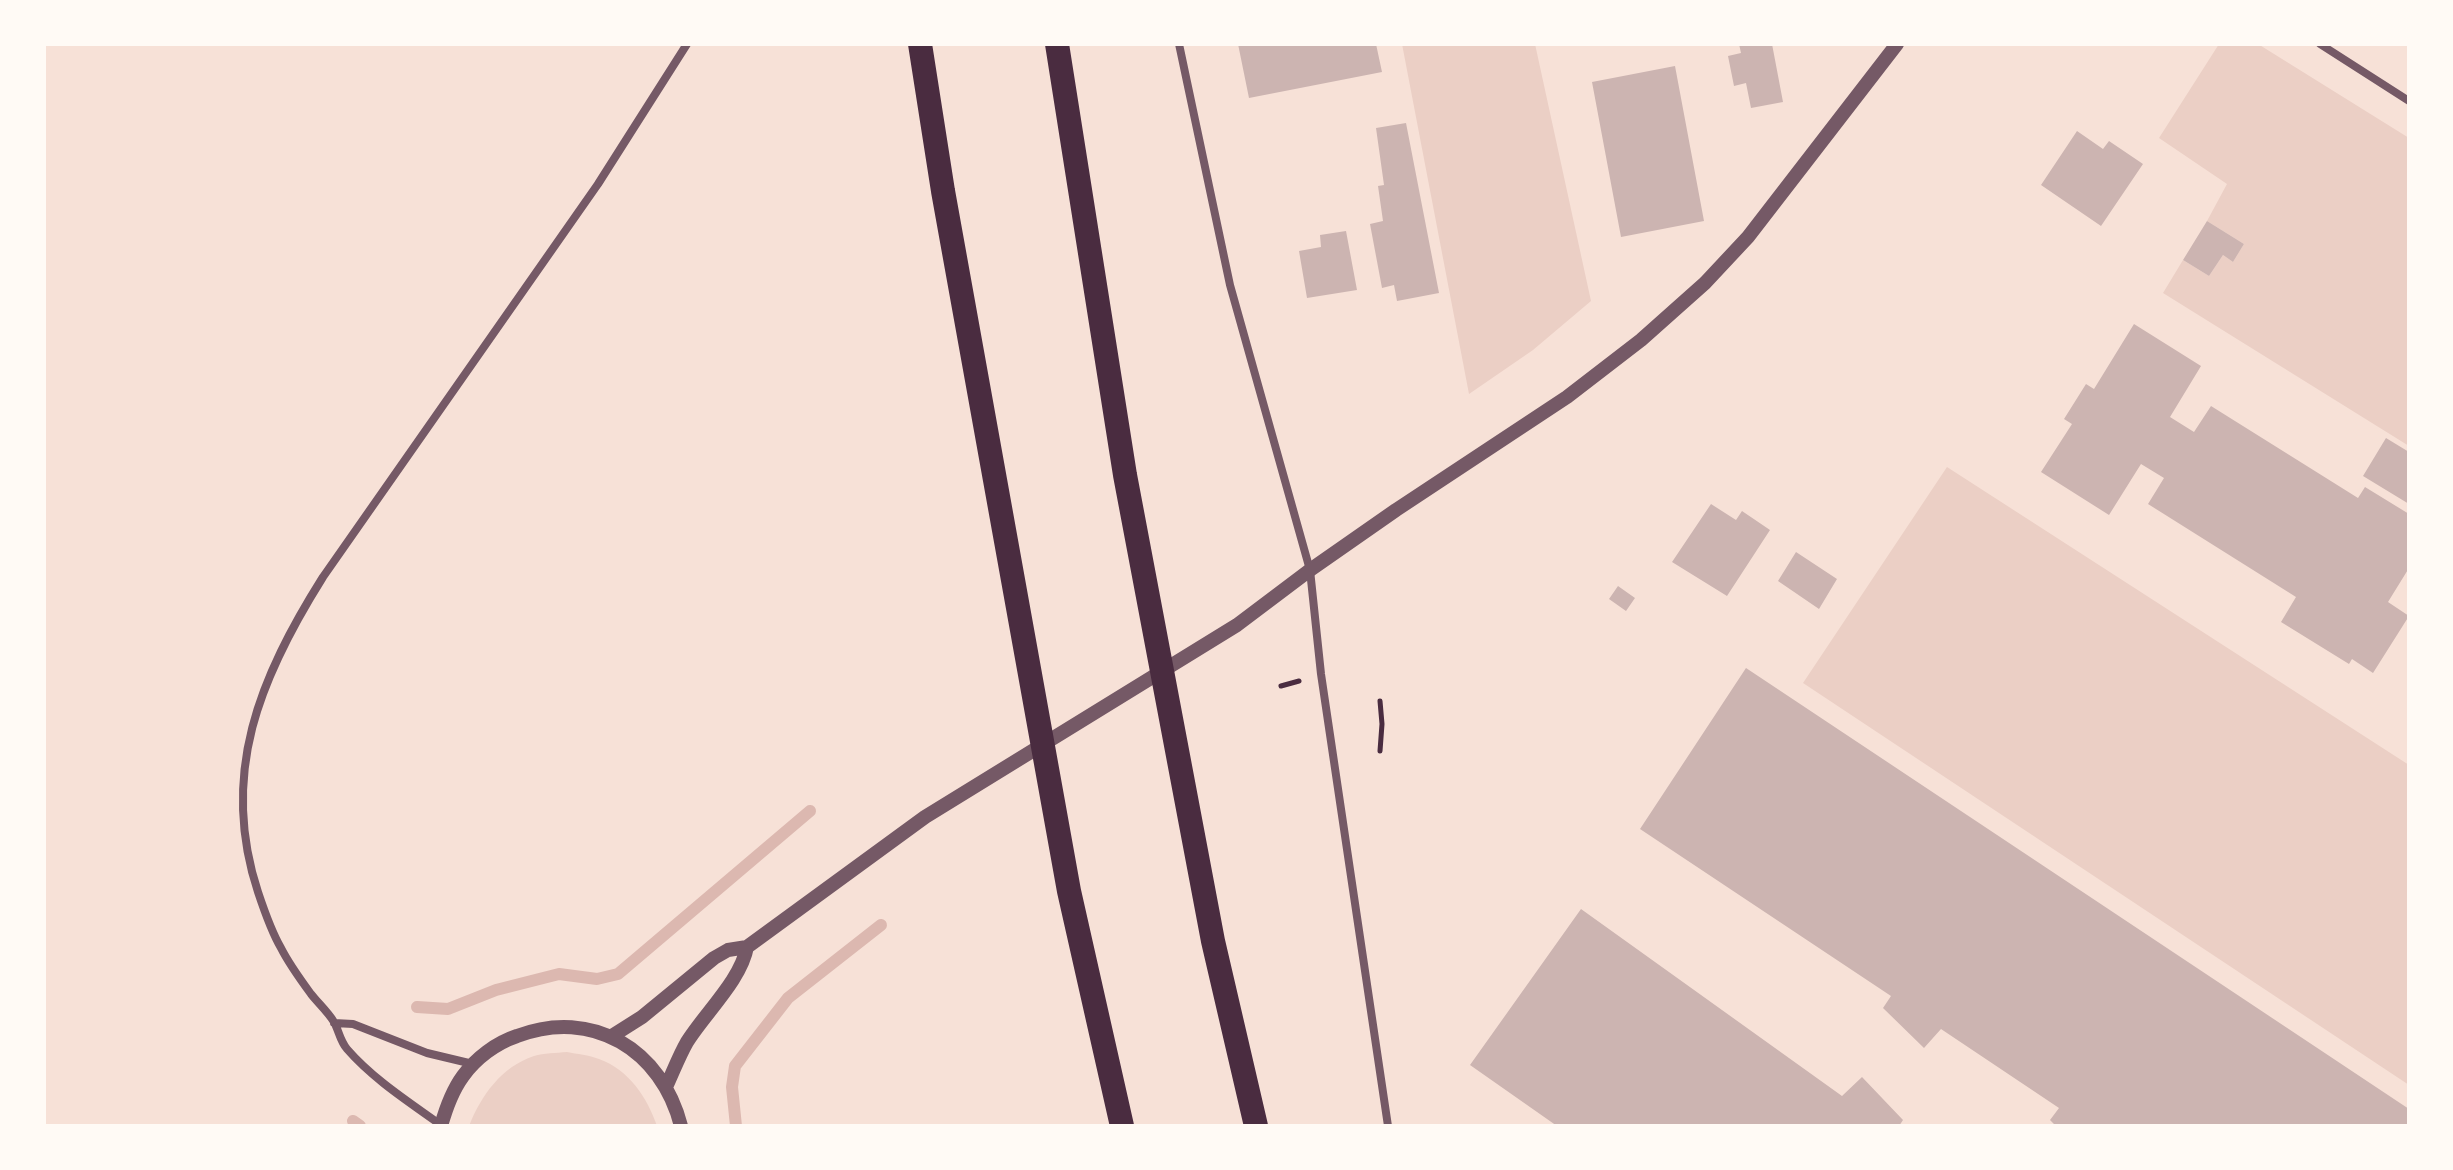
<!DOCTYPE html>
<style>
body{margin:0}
#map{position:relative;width:2453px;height:1170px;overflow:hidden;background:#f7e1d7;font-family:"Noto Serif",serif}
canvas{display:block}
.frame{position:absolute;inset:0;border:46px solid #fffaf5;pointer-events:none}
</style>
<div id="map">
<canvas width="2453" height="1170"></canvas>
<div class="frame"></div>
</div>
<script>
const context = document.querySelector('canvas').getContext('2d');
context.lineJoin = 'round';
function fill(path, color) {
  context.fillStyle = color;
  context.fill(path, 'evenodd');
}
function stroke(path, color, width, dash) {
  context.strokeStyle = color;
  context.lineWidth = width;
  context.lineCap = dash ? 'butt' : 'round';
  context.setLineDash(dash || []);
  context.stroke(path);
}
const green = new Path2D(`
 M 1402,44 L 1535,44 L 1591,301 L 1533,350 L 1469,394 Z
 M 2219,44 L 2258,44 L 2409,138 L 2409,446 L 2163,293 L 2183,260 L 2209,276 L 2223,255 L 2233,262 L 2244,244 L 2207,221 L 2227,184 L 2159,138 Z
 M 1947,467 L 2409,765 L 2409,1085 L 1803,683 Z
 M 567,1052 C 577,1054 589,1055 599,1059 C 629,1070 647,1097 657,1126 L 469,1126 C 481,1096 501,1067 534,1056 C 544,1053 556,1053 567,1052 Z`);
const stream = new Path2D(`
 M 417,1007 L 448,1009 L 496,990 L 559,974 L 597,979 L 618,974 L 810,811
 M 353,1121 L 360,1126
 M 736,1126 L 732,1087 L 735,1066 L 788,998 L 881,925`);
const building = new Path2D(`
 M 1238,44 L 1376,44 L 1382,72 L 1249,98 Z
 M 1739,44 L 1772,44 L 1783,102 L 1751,108 L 1746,83 L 1734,86 L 1728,56 L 1741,53 Z
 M 1675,66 L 1704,221 L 1621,237 L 1592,82 Z
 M 1406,123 L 1439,293 L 1397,301 L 1394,285 L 1382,288 L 1370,224 L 1383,221 L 1378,186 L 1384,185 L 1376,128 Z
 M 2077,131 L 2103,149 L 2109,141 L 2143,164 L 2101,226 L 2041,185 Z
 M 2207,221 L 2244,244 L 2233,262 L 2223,255 L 2209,276 L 2183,260 Z
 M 1346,231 L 1357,290 L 1307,298 L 1299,251 L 1321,247 L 1320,235 Z
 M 2134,324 L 2201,366 L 2170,417 L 2194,432 L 2211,406 L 2358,498 L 2365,487 L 2409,514 L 2409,568 L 2388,602 L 2409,616 L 2373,673 L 2352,659 L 2349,664 L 2281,622 L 2296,597 L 2148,504 L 2164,478 L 2141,464 L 2109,515 L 2041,472 L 2072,424 L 2064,419 L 2086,384 L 2094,389 Z
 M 2386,438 L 2409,452 L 2409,504 L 2363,476 Z
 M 1711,504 L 1736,520 L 1742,511 L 1770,530 L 1727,596 L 1672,562 Z
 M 1796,552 L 1837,579 L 1819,609 L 1778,581 Z
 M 1618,586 L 1635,598 L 1626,611 L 1609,599 Z
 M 1746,668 L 2409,1109 L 2409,1126 L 2056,1126 L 2050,1120 L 2059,1108 L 1941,1029 L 1924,1048 L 1883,1008 L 1891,996 L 1640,829 Z
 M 1581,909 L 1842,1096 L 1862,1077 L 1903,1120 L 1899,1126 L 1557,1126 L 1470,1065 Z`);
const path = new Path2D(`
 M 1281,686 L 1299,681
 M 1380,701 L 1382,724 L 1380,751`);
const minor = new Path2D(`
 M 1179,44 L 1230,285 L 1310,570 L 1321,674 L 1388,1126
 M 2320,44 L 2409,101
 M 334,1023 L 353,1024 L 427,1053 L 473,1064
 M 441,1125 C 409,1102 373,1079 347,1049 C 340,1041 339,1031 334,1022 C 328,1012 318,1003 311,994 C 300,979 289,964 281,948 C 271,931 264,910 258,892 C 219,774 260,677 323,577 L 598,184 L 687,44`);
const tertiary = new Path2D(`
 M 612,1036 L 642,1017 L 714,958 L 728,950 L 747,947 L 925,817 L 1237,625 L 1310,570 L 1396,510 L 1567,397 L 1641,340 L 1705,283 L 1748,237 L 1897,44
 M 666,1087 C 673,1072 679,1056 687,1042 C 705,1013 741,980 747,947
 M 441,1126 C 446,1108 452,1091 463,1076 C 476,1058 496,1043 517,1036 C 592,1007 662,1050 681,1126`);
const motorway = new Path2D(`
 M 920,44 L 943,191 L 1069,891 L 1122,1126
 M 1057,44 L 1125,475 L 1213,941 L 1256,1126`);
fill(green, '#ebcfc5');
stroke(stream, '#dcb8b0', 12);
fill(building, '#ccb4b1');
stroke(path, '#4a2c40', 5);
stroke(minor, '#755966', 8);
stroke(tertiary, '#755966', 14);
stroke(motorway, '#4a2c40', 24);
</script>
